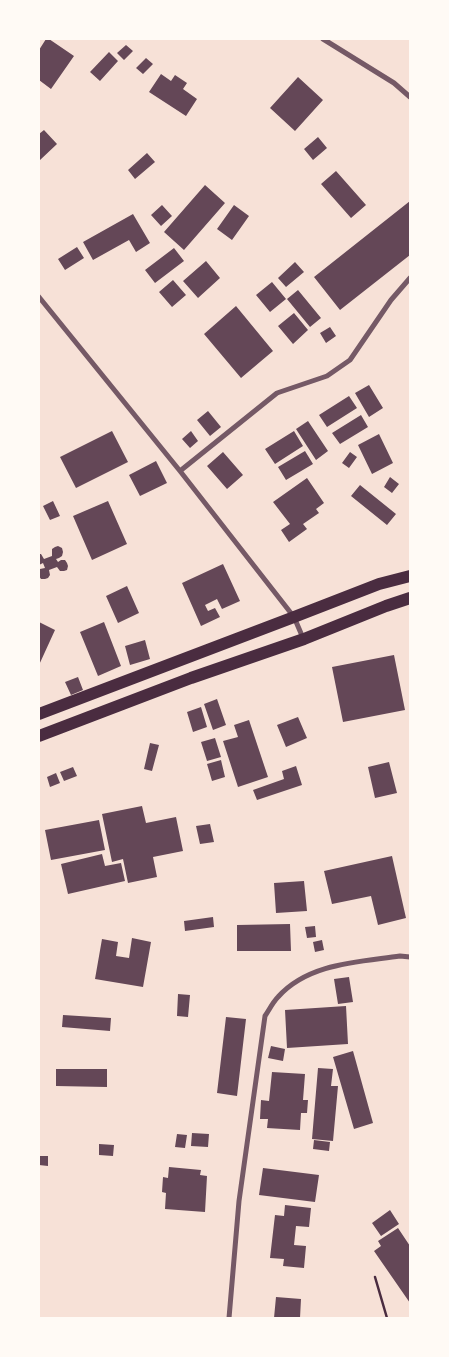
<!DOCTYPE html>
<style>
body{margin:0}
#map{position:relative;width:449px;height:1357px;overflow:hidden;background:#f7e1d7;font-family:Overpass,sans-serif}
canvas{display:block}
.frame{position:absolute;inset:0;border:40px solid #fffaf5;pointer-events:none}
</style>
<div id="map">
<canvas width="449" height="1357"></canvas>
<div class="frame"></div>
</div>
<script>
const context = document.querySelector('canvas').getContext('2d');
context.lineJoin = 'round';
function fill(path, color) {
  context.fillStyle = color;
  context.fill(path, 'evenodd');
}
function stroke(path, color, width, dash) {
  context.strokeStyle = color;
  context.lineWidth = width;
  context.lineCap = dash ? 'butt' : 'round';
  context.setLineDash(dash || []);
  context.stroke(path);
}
const building = new Path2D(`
 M 46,39 L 49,39 L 74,56 L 51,89 L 39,80 L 39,50 Z
 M 126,45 L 133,51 L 124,60 L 117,53 Z
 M 109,52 L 118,61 L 100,81 L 90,72 Z
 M 146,58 L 153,64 L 143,74 L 136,68 Z
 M 161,74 L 171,81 L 175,75 L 187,83 L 183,89 L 197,99 L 186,116 L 149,92 Z
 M 298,77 L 323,100 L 295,131 L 270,108 Z
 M 44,130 L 57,144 L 39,161 L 39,134 Z
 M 318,137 L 327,148 L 313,160 L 304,149 Z
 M 147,153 L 155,162 L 135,179 L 128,170 Z
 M 336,171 L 366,205 L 351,218 L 321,184 Z
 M 205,185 L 225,203 L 184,250 L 164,232 Z
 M 410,201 L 410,255 L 340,310 L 314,277 Z
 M 162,205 L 172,216 L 161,226 L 151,215 Z
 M 234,205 L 249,216 L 232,240 L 217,229 Z
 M 133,214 L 150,243 L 136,252 L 129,240 L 93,260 L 83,242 Z
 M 77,247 L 84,258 L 65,270 L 58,259 Z
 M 174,248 L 184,261 L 155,283 L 145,270 Z
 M 206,261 L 220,278 L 198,298 L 183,281 Z
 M 295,262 L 304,272 L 286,287 L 278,278 Z
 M 173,280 L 186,295 L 172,307 L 159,292 Z
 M 272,282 L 286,299 L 270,312 L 256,295 Z
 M 298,290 L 321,318 L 310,327 L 287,299 Z
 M 236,306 L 273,351 L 241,378 L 204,334 Z
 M 294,313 L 308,330 L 293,344 L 278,326 Z
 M 330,327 L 336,336 L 326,343 L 320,333 Z
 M 369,385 L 383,408 L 369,417 L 355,393 Z
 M 349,396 L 357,408 L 327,427 L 319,415 Z
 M 208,411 L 221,427 L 210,436 L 197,420 Z
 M 361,415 L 368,427 L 340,444 L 332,433 Z
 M 308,421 L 328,451 L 316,460 L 296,429 Z
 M 112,431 L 128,462 L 76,488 L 60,457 Z
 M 191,431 L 198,441 L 190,448 L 182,439 Z
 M 294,431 L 303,446 L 275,464 L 265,449 Z
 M 379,434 L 393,463 L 372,474 L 358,445 Z
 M 305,451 L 313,464 L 286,480 L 278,467 Z
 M 223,452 L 243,475 L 227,489 L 207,466 Z
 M 350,452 L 357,457 L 349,468 L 342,463 Z
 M 156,461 L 167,483 L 140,496 L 129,475 Z
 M 390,477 L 399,484 L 392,493 L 384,487 Z
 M 307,478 L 324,503 L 316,509 L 319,513 L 303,524 L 307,529 L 289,542 L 281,530 L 290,524 L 273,502 Z
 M 360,485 L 396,514 L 387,525 L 351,496 Z
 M 53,501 L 60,516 L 50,520 L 43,506 Z
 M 108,501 L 127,544 L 92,560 L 73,516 Z
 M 58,546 L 62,548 L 63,552 L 62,556 L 59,558 L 56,559 L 58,562 L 61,560 L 65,560 L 67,563 L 68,566 L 67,570 L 64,571 L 60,571 L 57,567 L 49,570 L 50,575 L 48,578 L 45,579 L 41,579 L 39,576 L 39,571 L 40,569 L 45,568 L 43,563 L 39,565 L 39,554 L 41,554 L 44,559 L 52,556 L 52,549 L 55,547 Z
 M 223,564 L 240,601 L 222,609 L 217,599 L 205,605 L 208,611 L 215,608 L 220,617 L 201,626 L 182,583 Z
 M 127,586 L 139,613 L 118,623 L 106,596 Z
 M 39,622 L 55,630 L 39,665 Z
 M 104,622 L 121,666 L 98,676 L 80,632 Z
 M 145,640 L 150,659 L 130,665 L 125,646 Z
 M 394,655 L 405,710 L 343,722 L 332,667 Z
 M 78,677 L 83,690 L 71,695 L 65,682 Z
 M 217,699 L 226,725 L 213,730 L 204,704 Z
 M 201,707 L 207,727 L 193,732 L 187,712 Z
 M 298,717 L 307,738 L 286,747 L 277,725 Z
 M 249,720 L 268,777 L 238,787 L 223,741 L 238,737 L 234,725 Z
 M 215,738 L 221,757 L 207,761 L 201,742 Z
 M 150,743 L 159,745 L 152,771 L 144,769 Z
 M 221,760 L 225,777 L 212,781 L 207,764 Z
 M 389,762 L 397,793 L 375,798 L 368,767 Z
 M 296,766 L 302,785 L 257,800 L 253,790 L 284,779 L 282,771 Z
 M 73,767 L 77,776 L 64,781 L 60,772 Z
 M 56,773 L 60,783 L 50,787 L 47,777 Z
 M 142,806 L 146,823 L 176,817 L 183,851 L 153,857 L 157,877 L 128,883 L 123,859 L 112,862 L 102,814 Z
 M 99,820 L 105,850 L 51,860 L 45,830 Z
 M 210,824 L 214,842 L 200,844 L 196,826 Z
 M 102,854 L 105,866 L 121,863 L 125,881 L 68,894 L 61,864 Z
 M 392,856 L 406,918 L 378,925 L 371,896 L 332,904 L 324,871 Z
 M 304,881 L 307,911 L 276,913 L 274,883 Z
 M 213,917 L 214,927 L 185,931 L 184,921 Z
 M 290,924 L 291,951 L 237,951 L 237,925 Z
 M 315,926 L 316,937 L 307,938 L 305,927 Z
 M 132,938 L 151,942 L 143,987 L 95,979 L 102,939 L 118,942 L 116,956 L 129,958 Z
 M 322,940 L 324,950 L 315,952 L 313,942 Z
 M 349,977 L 353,1002 L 338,1004 L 334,979 Z
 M 178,994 L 190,995 L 188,1017 L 177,1016 Z
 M 346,1006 L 348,1044 L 287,1048 L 285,1010 Z
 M 63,1015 L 111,1018 L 110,1031 L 62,1027 Z
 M 226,1017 L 246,1019 L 237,1096 L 217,1093 Z
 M 271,1046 L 285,1049 L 283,1061 L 268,1058 Z
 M 353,1051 L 373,1123 L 354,1129 L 333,1057 Z
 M 318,1068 L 333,1069 L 331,1086 L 338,1086 L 333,1141 L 312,1139 Z
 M 56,1069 L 107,1069 L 107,1087 L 56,1086 Z
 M 272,1072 L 305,1074 L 303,1100 L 308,1100 L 307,1113 L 301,1113 L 300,1130 L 267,1128 L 268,1119 L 260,1119 L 261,1100 L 269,1101 Z
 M 192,1133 L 209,1134 L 208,1147 L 191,1146 Z
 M 177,1134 L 187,1135 L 185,1148 L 175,1147 Z
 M 314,1140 L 330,1142 L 329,1151 L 313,1149 Z
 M 99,1144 L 114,1145 L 113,1156 L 99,1155 Z
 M 39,1156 L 48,1156 L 48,1166 L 39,1165 Z
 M 169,1167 L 201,1170 L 200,1175 L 207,1176 L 205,1212 L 165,1209 L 166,1193 L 162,1192 L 163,1177 L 168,1178 Z
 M 263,1168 L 319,1175 L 315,1202 L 259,1195 Z
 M 285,1205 L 311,1208 L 309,1227 L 296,1226 L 294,1245 L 306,1246 L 304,1268 L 283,1266 L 284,1259 L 270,1258 L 275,1215 L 284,1216 Z
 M 390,1210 L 399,1224 L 381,1236 L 372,1223 Z
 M 398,1228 L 410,1246 L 410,1303 L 374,1251 L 381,1246 L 378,1241 Z
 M 276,1297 L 301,1299 L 300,1318 L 274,1318 Z`);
const path = new Path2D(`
 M 375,1277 L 387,1318`);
const minor = new Path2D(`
 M 323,39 L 394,83 L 410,97
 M 39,297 L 180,471 L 294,617 L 303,638
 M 180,471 L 277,393 L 327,376 L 350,360 L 391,300 L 410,278
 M 229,1318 L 239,1201 L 265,1016 C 269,1010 273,1002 278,997 C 308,963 359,962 400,956 L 410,957`);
const primary = new Path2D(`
 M 39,714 L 294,617 L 379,584 L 410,576
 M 39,736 L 191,678 L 304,639 L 386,606 L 410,598`);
fill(building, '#644757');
stroke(path, '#4a2c40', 2.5);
stroke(minor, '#755966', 5);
stroke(primary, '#4a2c40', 12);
</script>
